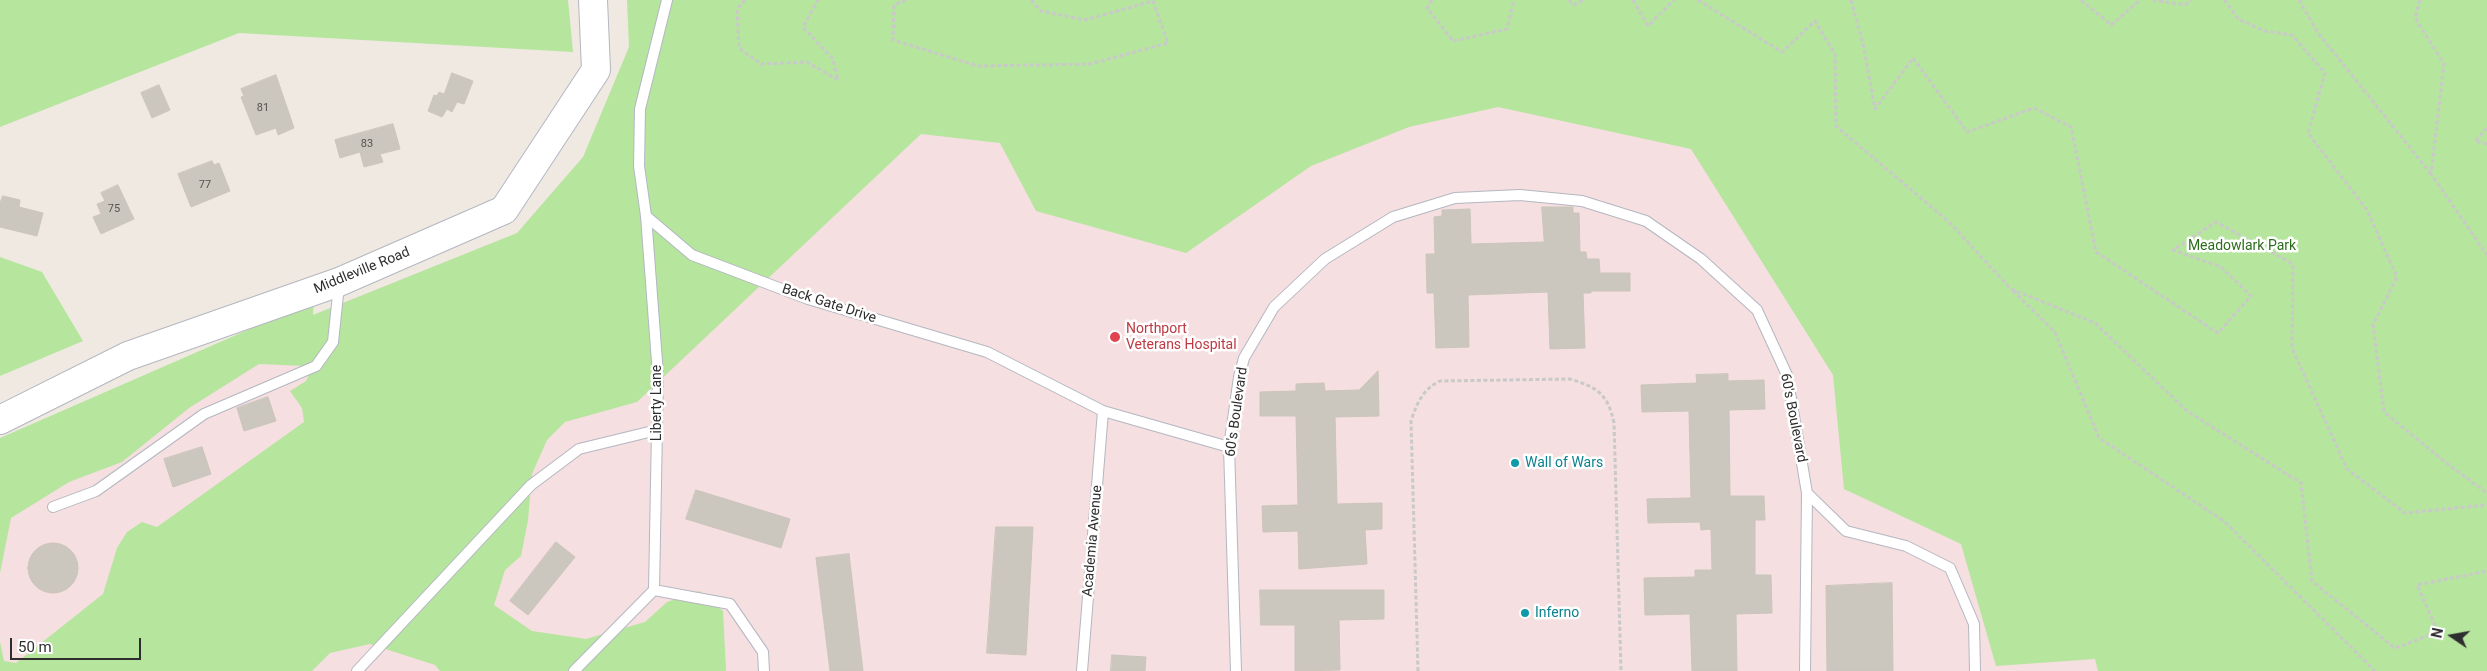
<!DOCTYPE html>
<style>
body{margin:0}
#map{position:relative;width:2487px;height:671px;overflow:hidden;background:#efe9e1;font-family:Roboto,sans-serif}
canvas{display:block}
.north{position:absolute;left:2427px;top:611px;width:50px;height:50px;-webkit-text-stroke:4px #fff;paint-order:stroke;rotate:282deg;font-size:14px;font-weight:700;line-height:20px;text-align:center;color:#2e2e2e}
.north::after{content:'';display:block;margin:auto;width:18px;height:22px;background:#2e2e2e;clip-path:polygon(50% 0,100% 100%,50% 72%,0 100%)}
.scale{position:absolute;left:10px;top:638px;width:131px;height:22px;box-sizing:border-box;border:2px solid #2e2e2e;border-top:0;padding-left:6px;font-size:15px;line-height:18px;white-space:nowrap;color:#2e2e2e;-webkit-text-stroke:4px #fff;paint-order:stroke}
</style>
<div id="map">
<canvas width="2487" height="671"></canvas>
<div class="north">N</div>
<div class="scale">50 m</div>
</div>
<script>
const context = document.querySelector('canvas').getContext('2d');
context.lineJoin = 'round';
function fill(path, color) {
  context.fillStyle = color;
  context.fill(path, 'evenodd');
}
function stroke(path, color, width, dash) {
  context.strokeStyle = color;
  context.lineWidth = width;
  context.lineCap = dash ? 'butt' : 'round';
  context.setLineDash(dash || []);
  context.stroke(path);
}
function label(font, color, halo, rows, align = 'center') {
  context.font = font + ' Roboto,sans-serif';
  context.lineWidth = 5;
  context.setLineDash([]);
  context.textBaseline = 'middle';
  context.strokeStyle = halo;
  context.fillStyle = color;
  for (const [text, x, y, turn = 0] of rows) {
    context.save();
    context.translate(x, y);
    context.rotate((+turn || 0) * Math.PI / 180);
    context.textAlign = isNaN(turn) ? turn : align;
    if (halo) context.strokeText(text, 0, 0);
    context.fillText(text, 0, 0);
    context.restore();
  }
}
const medical = new Path2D(`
 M 1703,105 L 2360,671 L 0,671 L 0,440 L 517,233 L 583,157 L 1297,108 Z`);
const green = new Path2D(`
 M 0,0 L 568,0 L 573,52 L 239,33 L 0,127 Z
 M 627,0 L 2487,0 L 2487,671 L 2098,671 L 2095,659 L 1996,666 L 1961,544 L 1844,489 L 1833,375 L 1691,149 L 1498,107 L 1409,127 L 1311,166 L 1186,253 L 1036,211 L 1000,143 L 921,134 L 637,402 L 565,422 L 547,440 L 532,474 L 528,520 L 521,556 L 505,570 L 494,605 L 532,631 L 586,639 L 645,622 L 667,602 L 699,591 L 723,611 L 726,671 L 440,671 L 435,665 L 370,644 L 330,653 L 312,671 L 0,671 L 0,642 L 4,661 L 16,663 L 103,594 L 117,548 L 127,532 L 142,522 L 157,527 L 304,422 L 302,408 L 290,391 L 306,381 L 315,362 L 305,366 L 259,364 L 189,408 L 122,462 L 69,482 L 11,518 L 0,573 L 0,438 L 314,301 L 313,315 L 517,233 L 583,157 L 629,47 Z
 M 0,257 L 42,272 L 83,341 L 0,376 Z`);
const building = new Path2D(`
 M 452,73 L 473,81 L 464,104 L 457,102 L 452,112 L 447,109 L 442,117 L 428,111 L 434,95 L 437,96 L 439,92 L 444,94 Z
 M 276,75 L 294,128 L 278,135 L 276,128 L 256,135 L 241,97 L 244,96 L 241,89 Z
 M 159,85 L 170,110 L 152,118 L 141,93 Z
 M 393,124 L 400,149 L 380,154 L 383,162 L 364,167 L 360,152 L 340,158 L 335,140 Z
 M 212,161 L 214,165 L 219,163 L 230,191 L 191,207 L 178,174 Z
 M 118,185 L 134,219 L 101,234 L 93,217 L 101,214 L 97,204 L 105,201 L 101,193 Z
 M 3,196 L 20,200 L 19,207 L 43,213 L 37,236 L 0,227 L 0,203 Z
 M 1542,207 L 1573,207 L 1573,213 L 1579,213 L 1580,252 L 1586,252 L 1587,259 L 1599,259 L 1600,273 L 1630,273 L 1630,291 L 1591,291 L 1591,293 L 1583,293 L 1585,348 L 1550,349 L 1548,292 L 1468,295 L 1469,347 L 1436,348 L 1434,293 L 1427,293 L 1426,254 L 1435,254 L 1434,217 L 1442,216 L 1442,210 L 1470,209 L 1471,244 L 1544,242 Z
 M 1378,371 L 1379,416 L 1335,417 L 1337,504 L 1382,503 L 1382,529 L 1365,530 L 1367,564 L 1299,569 L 1298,531 L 1263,532 L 1262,506 L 1298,505 L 1296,416 L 1260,416 L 1260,392 L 1296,391 L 1296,384 L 1324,383 L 1325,391 L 1359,390 Z
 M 1728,374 L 1728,381 L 1764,380 L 1765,409 L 1729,410 L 1730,496 L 1764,496 L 1765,520 L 1755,520 L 1755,575 L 1771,575 L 1772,613 L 1736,614 L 1737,671 L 1692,671 L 1690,614 L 1645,615 L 1644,578 L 1695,577 L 1695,570 L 1712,570 L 1711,529 L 1701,530 L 1700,522 L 1648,523 L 1647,499 L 1691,498 L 1689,411 L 1642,412 L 1641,385 L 1697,383 L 1696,375 Z
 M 268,397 L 276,421 L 244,431 L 237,408 Z
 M 202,447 L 211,474 L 173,487 L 164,459 Z
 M 696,490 L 790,519 L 781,548 L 686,519 Z
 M 996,527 L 1033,527 L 1026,655 L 987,653 Z
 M 556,542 L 575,557 L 528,615 L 510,601 Z
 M28 568a25 25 0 1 1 50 0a25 25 0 1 1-50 0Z
 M 849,554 L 863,671 L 830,671 L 816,558 Z
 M 1892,583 L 1893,671 L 1827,671 L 1826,586 Z
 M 1260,590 L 1384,590 L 1384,619 L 1339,620 L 1340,670 L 1295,671 L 1295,625 L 1261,625 Z
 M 1112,655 L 1146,657 L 1145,671 L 1111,671 Z`);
const path = new Path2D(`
 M 745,0 L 737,9 L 739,48 L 761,64 L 807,62 L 838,80 L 833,59 L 803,27 L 818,0
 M 906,0 L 894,5 L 893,40 L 978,66 L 1090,64 L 1168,43 L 1153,1 L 1085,20 L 1041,11 L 1031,0
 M 1432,0 L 1427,8 L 1453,41 L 1507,29 L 1514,0
 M 1569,0 L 1574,5 L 1583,0
 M 1633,0 L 1648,26 L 1674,0
 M 1698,0 L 1782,52 L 1815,21 L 1835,54 L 1836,126 L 1949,222 L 2011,289 L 2095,323 L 2187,411 L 2301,483 L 2312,581 L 2395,648 L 2438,632 L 2417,585 L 2487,571
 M 1851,0 L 1863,44 L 1875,109 L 1913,58 L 1967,132 L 2034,108 L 2071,127 L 2096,252 L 2218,333 L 2251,296 L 2221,267 L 2173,250 L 2216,222 L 2293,264 L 2292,348 L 2347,469 L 2405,513 L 2487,505
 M 2081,0 L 2111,25 L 2140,0
 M 2153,0 L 2185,5 L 2191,0
 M 2224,0 L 2238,19 L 2265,31 L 2292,35 L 2325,73 L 2308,133 L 2367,210 L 2397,277 L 2373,325 L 2384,412 L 2445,462 L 2487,493
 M 2299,0 L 2318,33 L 2431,174
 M 2420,0 L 2415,18 L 2444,64 L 2431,174 L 2487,255
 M 2487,128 L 2475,141 L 2487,144
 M 2013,291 L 2055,332 L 2099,438 L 2224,521 L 2375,671
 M 1418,671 L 1411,421 C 1417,403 1423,389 1440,381 L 1570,379 C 1597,387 1608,394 1614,423 L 1621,671`);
const lane = new Path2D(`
 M 646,216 L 692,255 L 808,299 L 987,352 L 1103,411 L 1229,447
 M 53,507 L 96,491 L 204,414 L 316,366 L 333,342 L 339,285
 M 654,590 L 658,375 L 646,216 L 639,166 L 640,109 L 667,0
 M 357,671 L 531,485 L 579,449 L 657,430
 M 574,671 L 654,590 L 730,604 L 763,652 L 764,671
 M 1082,671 L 1103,411
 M 1236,671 L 1229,447 L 1239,377 L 1244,358 L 1274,307 L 1325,259 L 1393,217 L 1455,198 L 1520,195 L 1582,201 L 1646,221 L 1701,259 L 1757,310 L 1787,375 L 1807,493 L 1846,531 L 1906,546 L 1950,568 L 1974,624 L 1975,671
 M 1805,671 L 1807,493`);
const secondary = new Path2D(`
 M 0,420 L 128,356 L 339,282 L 504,210 L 596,70 L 593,0`);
const markers = [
 [1115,337,6,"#e0444e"],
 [1515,463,5,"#0f9aa8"],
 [1525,613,5,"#0f9aa8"]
];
const numberNames = [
 ["81",263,108],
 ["83",367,144],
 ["77",205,185],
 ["75",114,209]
];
const parkNames = [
 ["Meadowlark Park",2242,246]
];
const streetNames = [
 ["Middleville Road",362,271,-22],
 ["Back Gate Drive",829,304,18],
 ["Liberty Lane",657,403,-90],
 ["60's Boulevard",1237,412,-82],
 ["60's Boulevard",1793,418,79],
 ["Academia Avenue",1093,541,-85]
];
const healthNames = [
 ["Northport",1126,329],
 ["Veterans Hospital",1126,345]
];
const cultureNames = [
 ["Wall of Wars",1525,463],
 ["Inferno",1535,613]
];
fill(medical, '#f5dfe0');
fill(green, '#b6e59e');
fill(building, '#cbc7bf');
stroke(building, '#cbc5ba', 1);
stroke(lane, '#b4b7c1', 12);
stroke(secondary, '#b4b7c1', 30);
stroke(path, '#c9c9c9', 3, [4, 2.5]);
stroke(lane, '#fff', 10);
stroke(secondary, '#fff', 28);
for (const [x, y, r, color] of markers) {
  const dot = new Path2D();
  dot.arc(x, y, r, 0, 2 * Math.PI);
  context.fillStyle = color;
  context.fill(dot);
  stroke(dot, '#fff', 2);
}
label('11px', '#555452', null, numberNames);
label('14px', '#2c6e1b', '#fff', parkNames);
label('14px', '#2e2e2e', '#fff', streetNames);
label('14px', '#be3a42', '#fff', healthNames, 'left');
label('14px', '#0d838f', '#fff', cultureNames, 'left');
</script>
